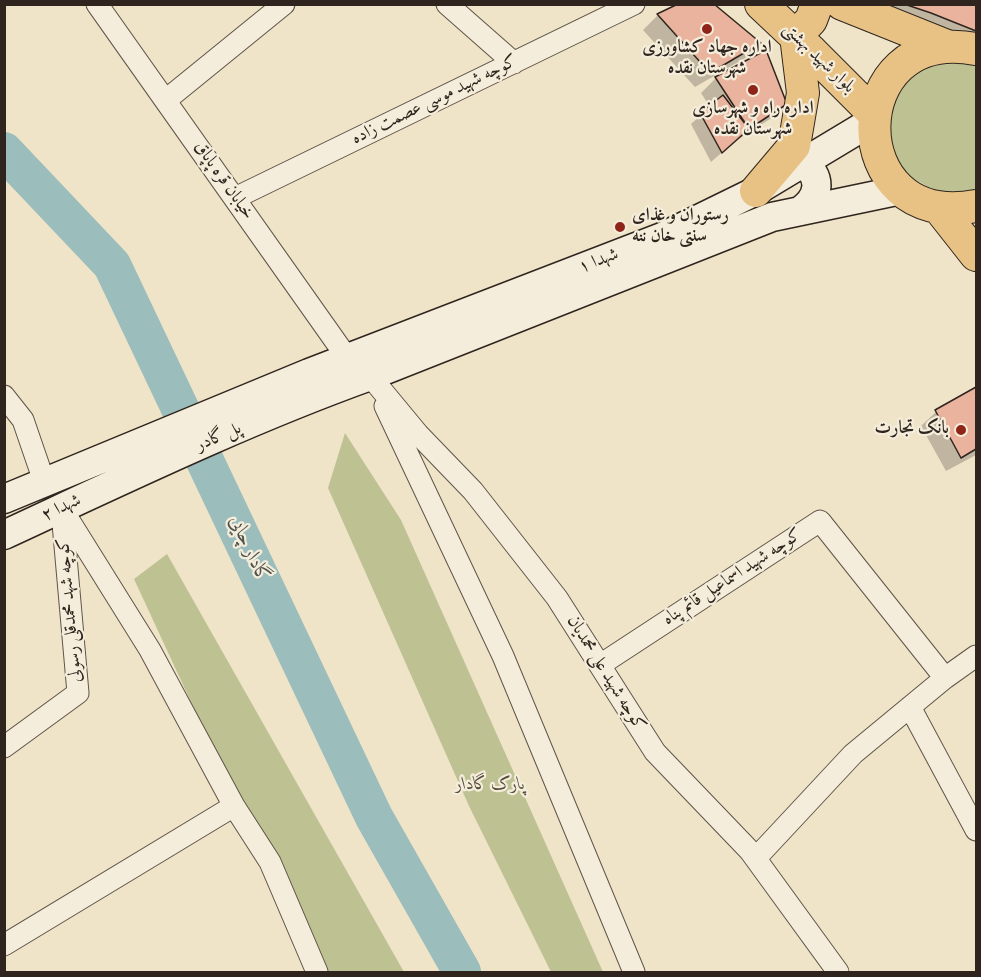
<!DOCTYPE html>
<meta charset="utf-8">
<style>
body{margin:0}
#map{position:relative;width:981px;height:977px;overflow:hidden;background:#efe3c8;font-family:Vollkorn,serif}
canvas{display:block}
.frame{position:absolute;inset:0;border:6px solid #2f251e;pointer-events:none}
</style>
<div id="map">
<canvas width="981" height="977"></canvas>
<div class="frame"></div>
</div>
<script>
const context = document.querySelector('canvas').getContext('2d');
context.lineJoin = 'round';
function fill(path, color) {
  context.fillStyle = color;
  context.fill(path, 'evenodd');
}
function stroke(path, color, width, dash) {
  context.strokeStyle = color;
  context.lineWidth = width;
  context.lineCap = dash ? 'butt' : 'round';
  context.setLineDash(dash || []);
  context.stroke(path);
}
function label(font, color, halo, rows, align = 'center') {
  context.font = font + ' Vollkorn,Amiri,serif';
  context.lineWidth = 4.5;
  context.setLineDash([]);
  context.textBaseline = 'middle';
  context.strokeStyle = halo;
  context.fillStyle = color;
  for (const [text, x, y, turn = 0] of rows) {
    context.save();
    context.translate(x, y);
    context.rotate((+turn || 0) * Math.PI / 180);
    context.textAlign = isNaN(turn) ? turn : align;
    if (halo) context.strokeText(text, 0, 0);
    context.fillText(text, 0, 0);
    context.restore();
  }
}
const green = new Path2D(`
 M 976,63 L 976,191 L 938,192 L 912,178 L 901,167 L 894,153 L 889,139 L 891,109 L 905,82 L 929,65 Z
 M 345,433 L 401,520 L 603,972 L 551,972 L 469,806 L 328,488 Z
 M 167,554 L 404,972 L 316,972 L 134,579 Z`);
const shadow = new Path2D(`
 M 682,4 L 759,43 L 745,58 L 695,87 L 643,30 L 658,15 Z
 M 873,4 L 976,4 L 976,57 Z
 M 716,78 L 785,104 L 770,119 L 734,142 L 711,162 L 691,124 L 710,107 L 701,93 Z
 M 976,389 L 976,455 L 946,471 L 921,426 L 936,412 Z`);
const river = new Path2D(`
 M 4,151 L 112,265 L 374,817 L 462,972`);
const building = new Path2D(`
 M 678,4 L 714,4 L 761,43 L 710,73 L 657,14 Z
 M 904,4 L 976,4 L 976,31 L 931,13 Z
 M 766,50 L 787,104 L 749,129 L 715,77 Z
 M 723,95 L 749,129 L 722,153 L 700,113 Z
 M 976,387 L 976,449 L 961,458 L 935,410 Z`);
const street = new Path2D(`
 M 97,4 L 348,359
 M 447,4 L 514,63
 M 166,100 L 284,4
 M 235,198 L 634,4
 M 370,376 L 418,434 L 473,491 L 557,598 L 655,752 L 750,851 L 838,972
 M 4,396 L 23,420 L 45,484
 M 385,406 L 503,656 L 634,972
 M 62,509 L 150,650 L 234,806 L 270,862 L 317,972
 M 600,665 L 820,521 L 945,678
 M 910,707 L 976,830
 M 4,747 L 78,693 L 62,512
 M 756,858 L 853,754 L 945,678 L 976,656
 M 4,945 L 234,806`);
const secondary = new Path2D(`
 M 800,211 C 820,197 823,177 802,162
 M 4,499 L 309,373 L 662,237 L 756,191 L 874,120
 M 4,535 C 125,479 245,421 370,376 L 772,217 L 901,190`);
const primary = new Path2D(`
 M 761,4 L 812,52 L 874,114
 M 842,4 L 947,46
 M 976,49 C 841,23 840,232 976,206
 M 756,191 L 794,146 L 803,93 L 796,36 L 811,20 L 817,4
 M 939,208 L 976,255`);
const markers = [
 [707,29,6,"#8f2418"],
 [753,90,6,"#8f2418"],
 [620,227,6,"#8f2418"],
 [961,430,6,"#8f2418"]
];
const poiNames = [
 ["اداره جهاد کشاورزی",707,49],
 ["شهرستان نقده",707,70],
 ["اداره راه و شهرسازی",753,110],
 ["شهرستان نقده",753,131],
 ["رستوران و غذای",632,217,"left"],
 ["سنتی خان ننه",632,238,"left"],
 ["بانک تجارت",949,430,"right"]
];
const streetNames = [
 ["بلوار شهید بهشتی",818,59,44],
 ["کوچه شهید موسی عصمت زاده",435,101,-26],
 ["خیابان قره پاپاق",223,181,55],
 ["شهدا ۱",599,262,-21],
 ["پل گادر",219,438,-24],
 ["شهدا ۲",62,509,-25],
 ["کوچه شهید اسماعیل قائم پناه",733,578,-33],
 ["کوچه شهد محمدقلی رسولی",71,610,-95],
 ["کوچه شهید علی محمدیان",605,674,58]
];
const parkNames = [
 ["پارک گادار",490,786]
];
const waterNames = [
 ["گادار چایی",248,550,65]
];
fill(green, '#bec293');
fill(shadow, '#0003');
stroke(river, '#9bbdbc', 38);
fill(building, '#eab39d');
stroke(building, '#2f251e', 1.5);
stroke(street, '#5f5448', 23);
stroke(secondary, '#2f251e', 31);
stroke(primary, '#2f251e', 34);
stroke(street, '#f5eddb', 21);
stroke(secondary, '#f5eddb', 28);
stroke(primary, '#e8c284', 32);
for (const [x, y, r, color] of markers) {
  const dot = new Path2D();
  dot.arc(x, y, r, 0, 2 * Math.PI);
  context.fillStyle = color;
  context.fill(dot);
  stroke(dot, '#f5eddb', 2);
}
label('bold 18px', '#2f251e', '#f5eddb', poiNames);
label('18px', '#2f251e', '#f5eddb', streetNames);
label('italic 18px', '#534c3b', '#f5eddb', parkNames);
label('italic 20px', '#4f534d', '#f5eddb', waterNames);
</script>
